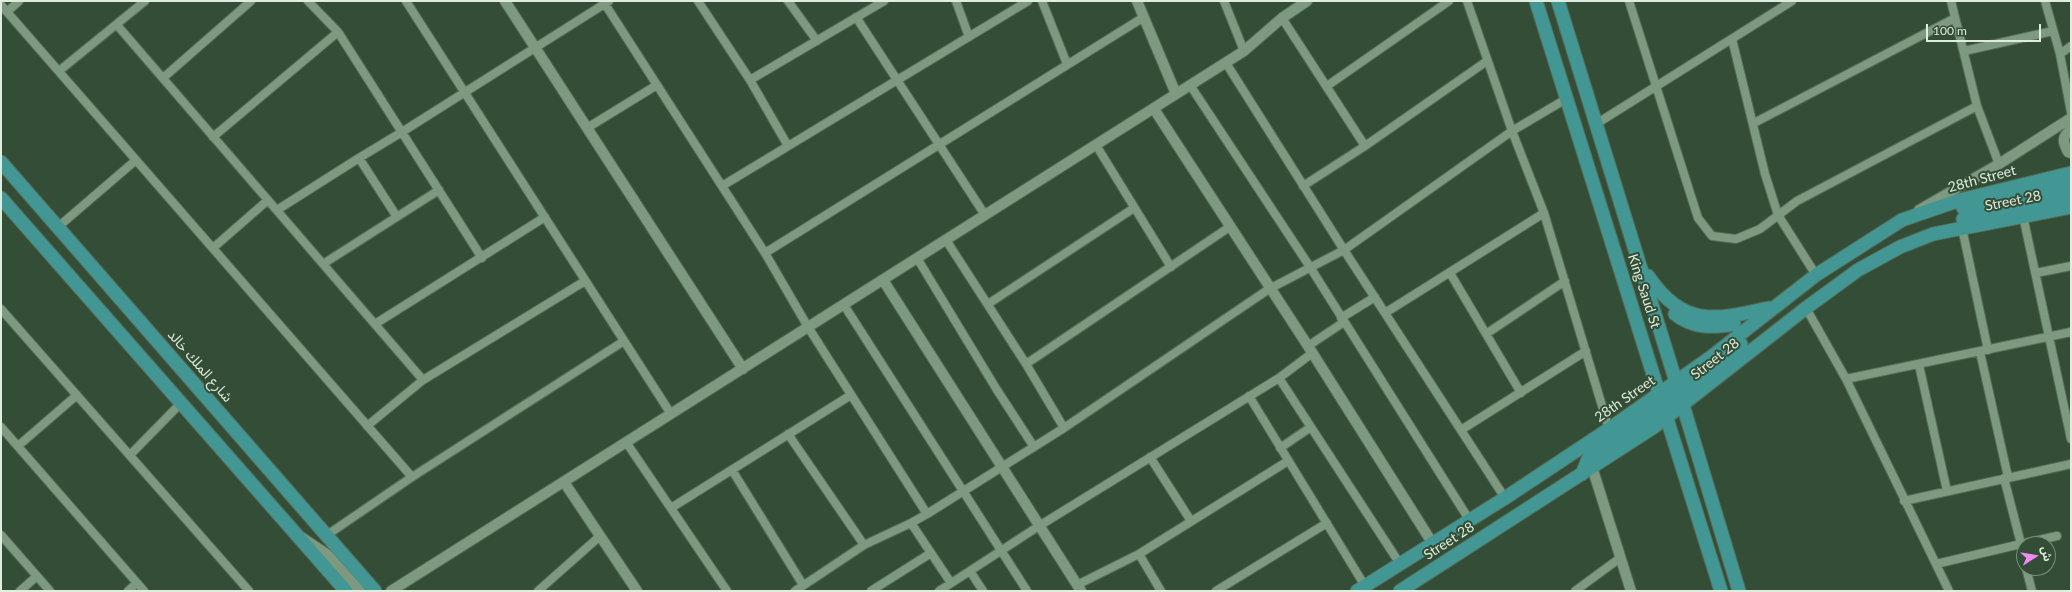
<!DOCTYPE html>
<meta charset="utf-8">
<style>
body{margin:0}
#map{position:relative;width:2072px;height:592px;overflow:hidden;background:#344d36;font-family:Lato,"Noto Sans Arabic",sans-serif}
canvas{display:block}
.frame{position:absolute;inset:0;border:2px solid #deedde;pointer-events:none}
.north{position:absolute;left:2016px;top:536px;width:40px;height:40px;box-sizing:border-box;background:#344d36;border:1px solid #788d79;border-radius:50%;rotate:78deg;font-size:11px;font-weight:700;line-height:16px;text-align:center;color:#deedde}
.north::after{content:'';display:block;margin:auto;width:14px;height:18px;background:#f28af3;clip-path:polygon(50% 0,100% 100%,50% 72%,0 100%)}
.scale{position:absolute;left:1926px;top:24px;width:115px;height:18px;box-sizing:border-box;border:2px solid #deedde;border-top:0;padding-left:5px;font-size:12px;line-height:14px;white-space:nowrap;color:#deedde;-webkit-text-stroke:3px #344d36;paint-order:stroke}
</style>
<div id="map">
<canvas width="2072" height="592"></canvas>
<div class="frame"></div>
<div class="north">ش</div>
<div class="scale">100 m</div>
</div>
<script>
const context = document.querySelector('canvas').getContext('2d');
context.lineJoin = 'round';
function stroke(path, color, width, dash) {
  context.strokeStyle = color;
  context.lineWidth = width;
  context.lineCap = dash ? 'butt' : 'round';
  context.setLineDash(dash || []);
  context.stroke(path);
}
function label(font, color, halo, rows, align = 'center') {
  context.font = font + ' Lato,"Noto Sans Arabic",sans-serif';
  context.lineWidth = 4;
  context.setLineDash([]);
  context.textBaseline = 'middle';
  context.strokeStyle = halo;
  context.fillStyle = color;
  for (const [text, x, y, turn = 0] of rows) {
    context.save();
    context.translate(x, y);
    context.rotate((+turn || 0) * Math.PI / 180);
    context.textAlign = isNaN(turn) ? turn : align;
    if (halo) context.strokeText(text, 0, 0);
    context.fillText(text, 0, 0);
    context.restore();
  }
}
const minor = new Path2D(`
 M 308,1 L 338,32 L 482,258
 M 406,1 L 671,414
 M 603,1 L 765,253 L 808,327 L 927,514 L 1064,428 L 1269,289 L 1344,250 L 1512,131 L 1566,99
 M 698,1 L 750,80 L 788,146
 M 788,1 L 817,41
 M 956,1 L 969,37
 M 1042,1 L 1067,64
 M 1224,1 L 1244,51
 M 1467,1 L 1512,131 L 1544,213 L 1609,429
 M 1629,1 L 1698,218 L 1712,236 L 1736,239 L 1760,229 L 1797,201 L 1977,106 L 1951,1
 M 2045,1 L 2060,54 L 2071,112
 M 1,5 L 412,477
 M 7,12 L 19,1
 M 856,17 L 985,215
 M 1282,18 L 1365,146
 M 117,25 L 423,380
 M 1732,39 L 1765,174 L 1778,215 L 1816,275
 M 1964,51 L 2053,31
 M 2060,54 L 2071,46
 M 1226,63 L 1344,250 L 1505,498
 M 59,71 L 145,1
 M 163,78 L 251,1
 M 750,80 L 884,1
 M 1190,85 L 1310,267 L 1470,521
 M 1327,86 L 1449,1
 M 1977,106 L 1999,164
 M 1754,123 L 1955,18
 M 1596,124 L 1792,1
 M 587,128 L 657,85
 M 213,137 L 338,32
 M 1096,145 L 1171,267
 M 722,186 L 1028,1
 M 1303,186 L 1365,146 L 1487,61
 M 277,210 L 359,158
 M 2023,216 L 2071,439
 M 397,217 L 359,158 L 402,132 L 609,1
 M 58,227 L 136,160
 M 1962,228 L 1988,350
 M 946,240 L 1026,364 L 1231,226
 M 213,248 L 268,200
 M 765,253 L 1144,17
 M 917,258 L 997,390 L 1034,447
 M 323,264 L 439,190
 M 1450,273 L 1521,393
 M 2036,273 L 2071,266
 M 988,304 L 1134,208
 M 844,305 L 1027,591
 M 1806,308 L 1846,379 L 1949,591
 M 1,309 L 249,591
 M 1385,313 L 1544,213
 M 1341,318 L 1375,297
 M 375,324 L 545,217
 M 1486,334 L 1565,281
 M 1308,346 L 1344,322
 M 1980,352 L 2008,477
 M 1026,364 L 1064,428
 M 1919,365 L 1947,491
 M 1279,378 L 1400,564
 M 1846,379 L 2071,332
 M 1249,396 L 1365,586
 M 367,426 L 423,380 L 585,281
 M 1,427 L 144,591
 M 1461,430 L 1586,351
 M 788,434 L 864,545
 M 626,442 L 727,591
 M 18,446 L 77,395
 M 1280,448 L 1311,427
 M 130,455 L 181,403
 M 1150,457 L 1191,521
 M 732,470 L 803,585
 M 1904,501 L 2071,464
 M 671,508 L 851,395
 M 911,523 L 951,583
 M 1,535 L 50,591
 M 327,535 L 412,477 L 624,341
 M 2024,558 L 2021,544 L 2057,536
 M 1936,564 L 2021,544 L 2004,478
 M 2026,568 L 2032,591
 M 970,571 L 983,591
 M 1077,585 L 1139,554
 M 20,591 L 37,576
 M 128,591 L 137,583
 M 538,591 L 600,536
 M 795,591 L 864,545 L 911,523 L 927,514
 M 871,591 L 931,553
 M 939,591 L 1039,526 L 1279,378 L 1311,354
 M 1161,591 L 1139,554 L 1288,461
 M 1216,591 L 1327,523
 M 1575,591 L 1620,558`);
const tertiary = new Path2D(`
 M 505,1 L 743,369
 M 1137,1 L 1176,94
 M 1154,109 L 1308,346 L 1433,544
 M 2071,129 C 2062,137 2062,141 2068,152 L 2071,153
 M 1919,210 L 1999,164 L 2071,118
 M 883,280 L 1081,591
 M 1592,467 L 1631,591
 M 564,482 L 637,591
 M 301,537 L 328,555 L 360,591
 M 391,591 L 1244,51 L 1282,18 L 1307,1`);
const primary = new Path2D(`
 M 1536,1 L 1721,591
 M 1558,1 L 1676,382 L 1739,591
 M 1,162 L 375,591
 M 1,198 L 346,591
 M 1963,208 L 2071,185
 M 1963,219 L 2071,195
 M 1648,276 C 1684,328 1715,320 1769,308
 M 1675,314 C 1693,328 1712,328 1734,324
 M 1582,474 L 1588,459 L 1595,452 L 1664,406 L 1741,344
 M 1357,591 L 1505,498 L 1609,429 L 1711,357 L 1816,275 L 1902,220 L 1960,200 L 2071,173
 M 1400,591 L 1654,427 L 1806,308 L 1858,270 L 1900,247 L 1933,234 L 2071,207`);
const streetNames = [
 ["28th Street",1982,179,-15],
 ["Street 28",2013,201,-11],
 ["King Saud St",1644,291,72],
 ["Street 28",1715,359,-38],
 ["شارع الملك خالد",200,366,49],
 ["28th Street",1625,399,-35],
 ["Street 28",1449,541,-33]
];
stroke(minor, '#556b57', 10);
stroke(tertiary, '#556b57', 12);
stroke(primary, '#556b57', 15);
stroke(minor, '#7d997f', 8);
stroke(tertiary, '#7d997f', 10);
stroke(primary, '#429693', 13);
label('14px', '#deedde', '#344d36', streetNames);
</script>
